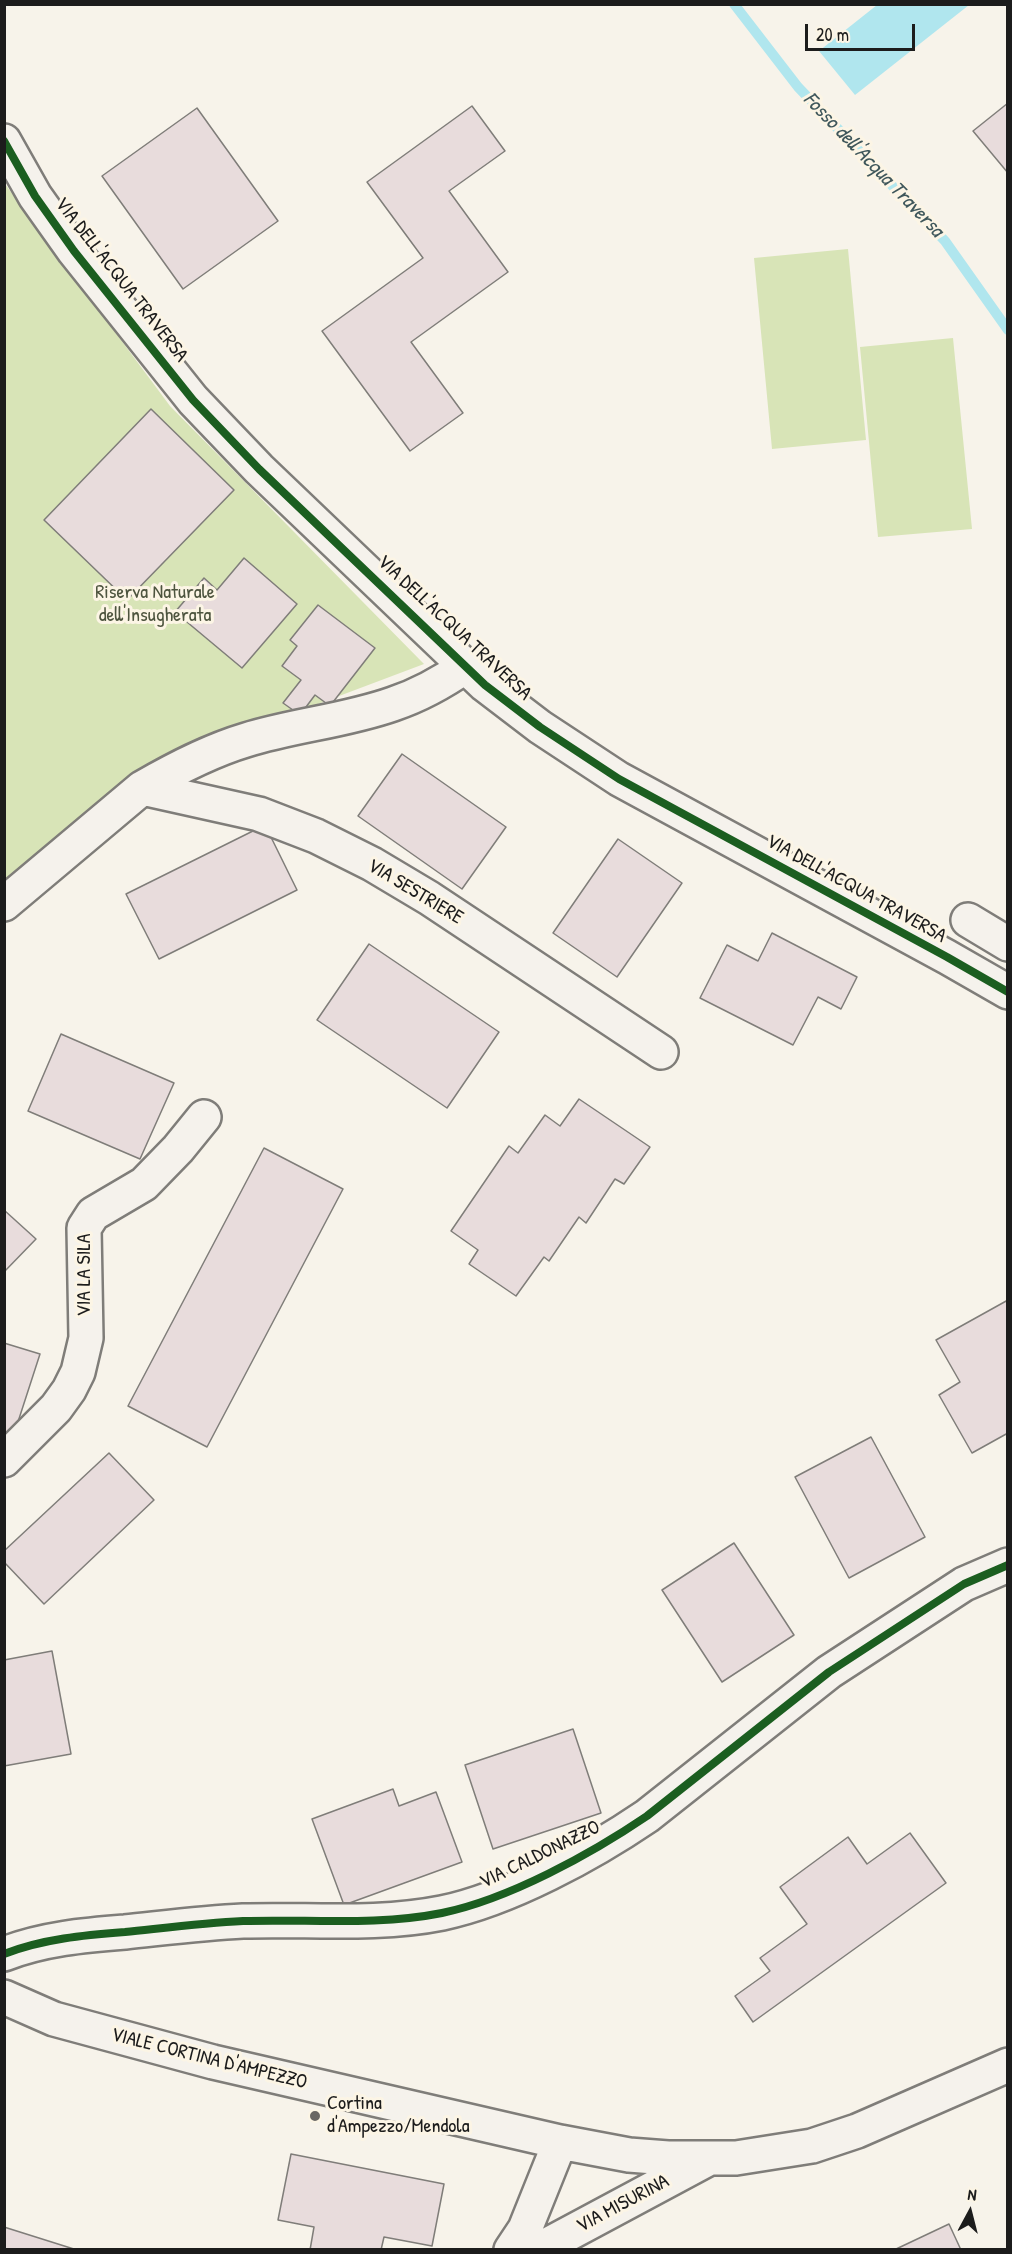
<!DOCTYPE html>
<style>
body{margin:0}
#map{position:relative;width:1012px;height:2254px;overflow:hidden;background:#f7f3ea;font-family:"Patrick Hand",sans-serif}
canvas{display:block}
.frame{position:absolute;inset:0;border:6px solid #1c1c1c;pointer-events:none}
.north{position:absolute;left:940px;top:2182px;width:60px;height:60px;-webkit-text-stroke:4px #fcf5e5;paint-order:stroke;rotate:7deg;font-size:16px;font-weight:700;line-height:24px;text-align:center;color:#1c1c1c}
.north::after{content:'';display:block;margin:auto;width:21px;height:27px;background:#1c1c1c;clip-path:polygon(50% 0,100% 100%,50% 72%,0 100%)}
.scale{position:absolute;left:805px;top:24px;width:110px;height:27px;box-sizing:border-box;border:3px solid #1c1c1c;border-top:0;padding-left:8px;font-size:18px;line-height:21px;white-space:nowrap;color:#1c1c1c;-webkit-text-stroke:4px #fcf5e5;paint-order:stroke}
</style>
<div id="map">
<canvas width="1012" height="2254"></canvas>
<div class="frame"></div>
<div class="north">N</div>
<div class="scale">20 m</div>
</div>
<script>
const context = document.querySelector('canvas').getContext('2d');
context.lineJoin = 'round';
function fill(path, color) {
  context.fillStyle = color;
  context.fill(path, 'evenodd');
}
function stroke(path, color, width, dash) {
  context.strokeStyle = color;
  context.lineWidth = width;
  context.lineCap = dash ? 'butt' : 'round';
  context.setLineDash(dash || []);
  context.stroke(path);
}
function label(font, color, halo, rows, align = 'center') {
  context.font = font + ' "Patrick Hand",sans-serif';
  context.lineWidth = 6;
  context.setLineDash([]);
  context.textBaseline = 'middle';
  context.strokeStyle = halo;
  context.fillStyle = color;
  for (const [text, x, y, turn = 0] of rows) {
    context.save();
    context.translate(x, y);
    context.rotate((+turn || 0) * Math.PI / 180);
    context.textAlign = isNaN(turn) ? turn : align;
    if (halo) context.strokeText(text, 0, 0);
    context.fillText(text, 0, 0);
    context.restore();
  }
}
const green = new Path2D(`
 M 5,184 L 170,406 L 424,664 L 164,762 L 5,886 Z
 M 848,249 L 866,440 L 772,449 L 754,258 Z
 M 953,338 L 972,529 L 878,537 L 860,347 Z`);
const water = new Path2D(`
 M 877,5 L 969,5 L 855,95 L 819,51 Z`);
const stream = new Path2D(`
 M 734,4 L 798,87 L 945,241 L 1008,330`);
const building = new Path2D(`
 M 1008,103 L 1008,173 L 973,131 Z
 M 472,106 L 505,151 L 449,191 L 508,272 L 411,342 L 463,413 L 410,451 L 322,331 L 423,258 L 367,182 Z
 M 197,108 L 278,221 L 183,289 L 102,176 Z
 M 151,409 L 234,490 L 127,600 L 44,520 Z
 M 244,558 L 297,604 L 242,668 L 175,612 L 204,578 L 217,590 Z
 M 318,605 L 375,648 L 330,706 L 315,695 L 300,715 L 283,703 L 301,680 L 282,666 L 297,646 L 290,640 Z
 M 402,754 L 506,827 L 462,889 L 358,816 Z
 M 265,825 L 297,890 L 159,959 L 126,894 Z
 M 618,839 L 682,883 L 617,977 L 553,933 Z
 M 772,933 L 857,977 L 841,1009 L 818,997 L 793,1045 L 700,998 L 727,945 L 758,961 Z
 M 369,944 L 499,1032 L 447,1108 L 317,1020 Z
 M 61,1034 L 174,1083 L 140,1159 L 28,1111 Z
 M 579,1099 L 650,1147 L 624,1184 L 615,1179 L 586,1223 L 579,1217 L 549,1261 L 544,1257 L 516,1296 L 469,1264 L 478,1250 L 451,1231 L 509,1146 L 518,1153 L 545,1115 L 560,1126 Z
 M 264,1148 L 343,1189 L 207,1447 L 128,1406 Z
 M 4,1210 L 36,1239 L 4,1272 Z
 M 1008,1300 L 1008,1433 L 972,1453 L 939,1395 L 960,1382 L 936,1340 Z
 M 4,1343 L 40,1354 L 16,1428 L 4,1438 Z
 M 871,1437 L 925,1537 L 849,1578 L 795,1477 Z
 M 109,1453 L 154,1500 L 44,1604 L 4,1562 L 4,1551 Z
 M 734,1543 L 794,1635 L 722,1682 L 662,1590 Z
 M 52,1651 L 71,1754 L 4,1766 L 4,1660 Z
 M 573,1729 L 601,1813 L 493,1849 L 465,1765 Z
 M 393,1789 L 399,1806 L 436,1792 L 462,1862 L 344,1905 L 312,1819 Z
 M 910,1833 L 946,1883 L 753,2022 L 735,1996 L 770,1971 L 760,1958 L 807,1924 L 780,1887 L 848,1837 L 867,1864 Z
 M 291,2154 L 444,2184 L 432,2246 L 384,2237 L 381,2250 L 310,2250 L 314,2227 L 278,2220 Z
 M 949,2224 L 961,2250 L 894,2250 Z
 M 4,2227 L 77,2250 L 4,2250 Z`);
const minor = new Path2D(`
 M 4,141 L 35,196 L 74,251 L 193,400 L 259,469 L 485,685 L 540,727 L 619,779 L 947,957 L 1008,992
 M 142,788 L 259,814 L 316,836 L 372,864 L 429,898 L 661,1052
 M 4,904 L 142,788 C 175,769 209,751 246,740 C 294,725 345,721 393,704 C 420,695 443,682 466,666
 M 968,920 L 1008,944
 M 4,1460 L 56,1408 L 69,1390 L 78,1372 L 86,1338 L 84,1228 L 93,1214 L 144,1184 L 178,1149 L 204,1117
 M 4,1954 C 42,1939 85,1935 125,1932 C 164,1928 203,1923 243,1921 C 309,1919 377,1926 442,1913 C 509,1899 591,1854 647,1816 L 829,1672 L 964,1584 L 1008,1565
 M 4,1997 L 54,2019 L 213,2062 L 560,2142 L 629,2155 L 668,2158 L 736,2158 L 812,2146 L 857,2131 L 1008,2065
 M 511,2250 L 525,2229 L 560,2142
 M 538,2250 L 706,2160`);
const cycleway = new Path2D(`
 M 4,141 L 35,196 L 74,251 L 193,400 L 259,469 L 485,685 L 540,727 L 619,779 L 947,957 L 1008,992
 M 4,1954 C 42,1939 85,1935 125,1932 C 164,1928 203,1923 243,1921 C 309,1919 377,1926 442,1913 C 509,1899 591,1854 647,1816 L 829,1672 L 964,1584 L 1008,1565`);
const markers = [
 [315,2116,6,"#696764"]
];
const streetNames = [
 ["VIA DELL'ACQUA TRAVERSA",121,280,52],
 ["VIA DELL'ACQUA TRAVERSA",454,628,43],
 ["VIA DELL'ACQUA TRAVERSA",856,889,29],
 ["VIA SESTRIERE",415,892,31],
 ["VIA LA SILA",85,1275,-90],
 ["VIA CALDONAZZO",540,1855,-26],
 ["VIALE CORTINA D'AMPEZZO",209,2059,14],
 ["VIA MISURINA",623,2204,-28]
];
const parkNames = [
 ["Riserva Naturale",155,593],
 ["dell'Insugherata",155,616]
];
const poiNames = [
 ["Cortina",327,2104],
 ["d'Ampezzo/Mendola",327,2127]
];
const waterNames = [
 ["Fosso dell'Acqua Traversa",873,165,46]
];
fill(green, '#d8e4b7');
fill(water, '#b0e6ee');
stroke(stream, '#b0e6ee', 10);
fill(building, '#e8dcdc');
stroke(building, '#7f7d79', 1.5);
stroke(minor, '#7f7d79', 38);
stroke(minor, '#f5f2ec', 33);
stroke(cycleway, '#1b5e20', 8);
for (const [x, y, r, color] of markers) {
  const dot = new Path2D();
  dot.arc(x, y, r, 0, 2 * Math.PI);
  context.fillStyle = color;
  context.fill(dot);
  stroke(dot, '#fcf5e5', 2);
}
label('20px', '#1c1c1c', '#fcf5e5', streetNames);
label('20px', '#4d543e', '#fcf5e5', parkNames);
label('20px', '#1c1c1c', '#fcf5e5', poiNames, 'left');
label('italic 21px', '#3f575b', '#fcf5e5', waterNames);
</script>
